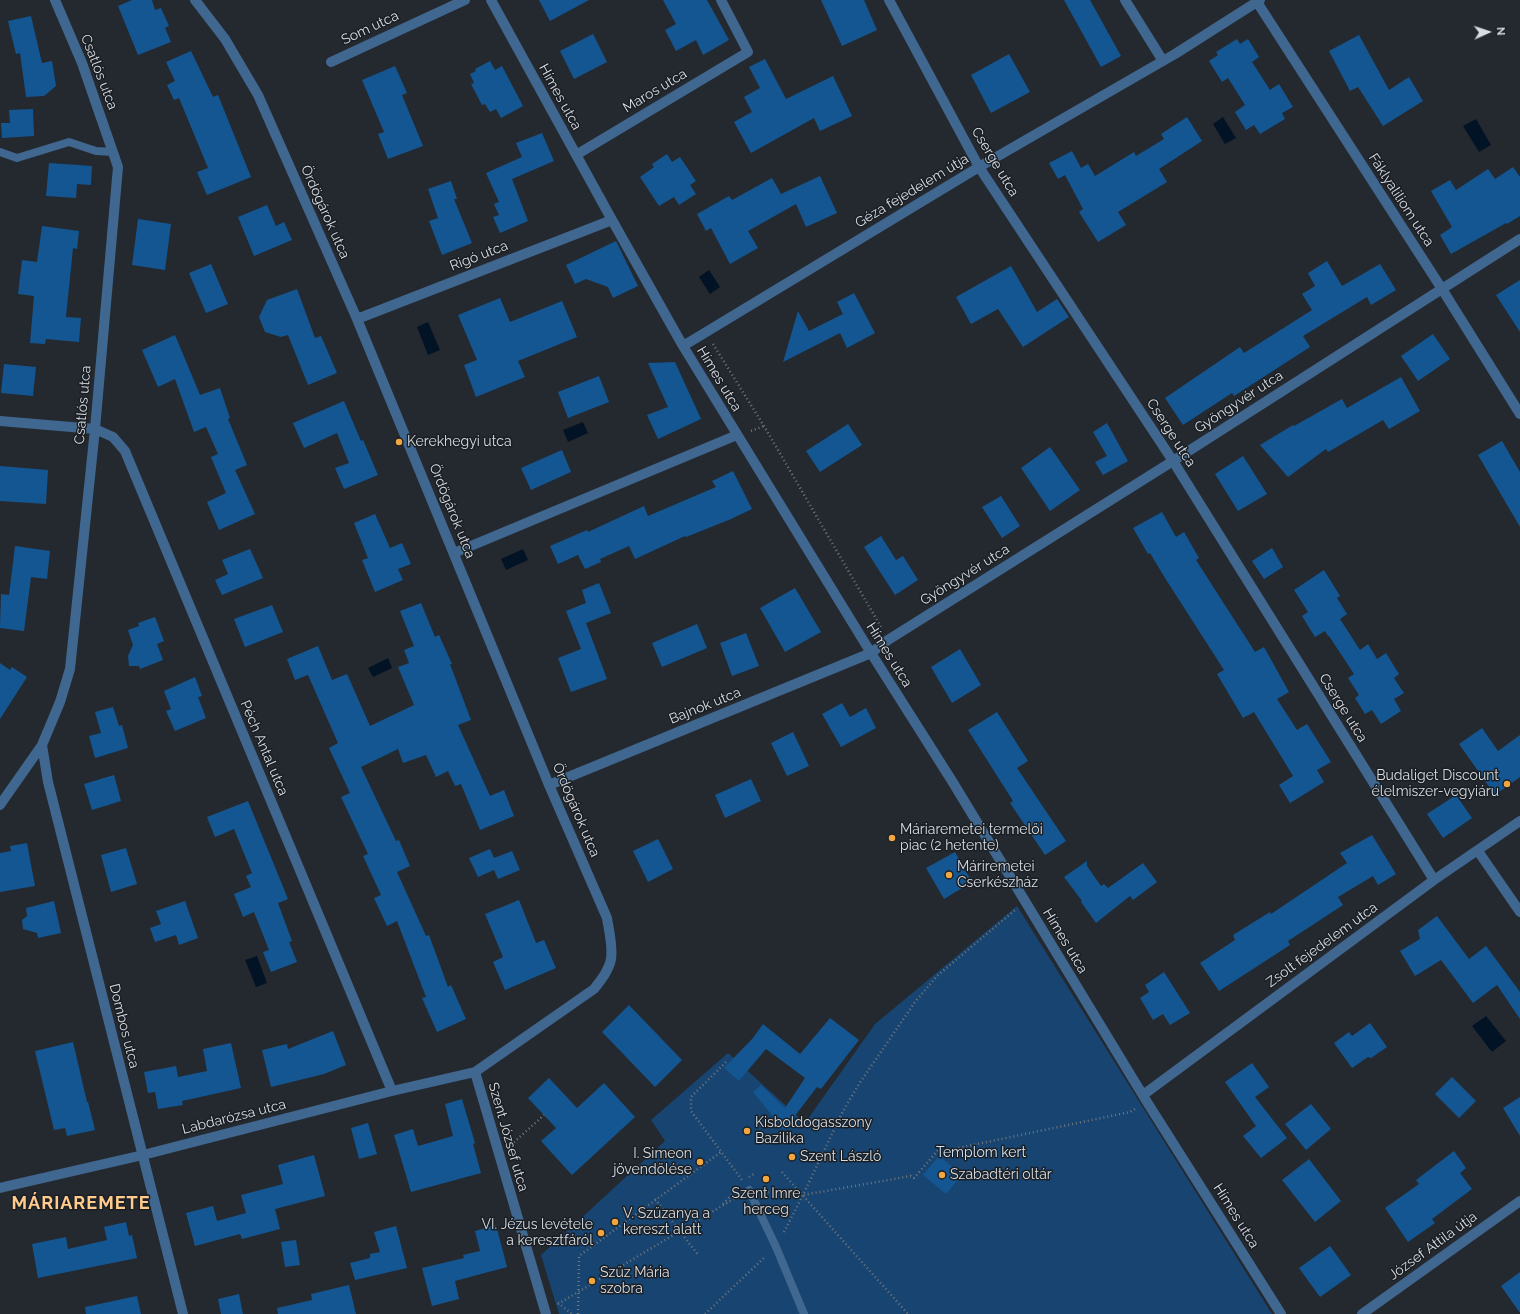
<!DOCTYPE html>
<meta charset="utf-8">
<style>
body{margin:0}
#map{position:relative;width:1520px;height:1314px;overflow:hidden;background:#24292f;font-family:Raleway,sans-serif}
canvas{display:block}
.north{position:absolute;left:1468px;top:12px;width:40px;height:40px;-webkit-text-stroke:3px #1a1f25;paint-order:stroke;rotate:87deg;font-size:11px;font-weight:700;line-height:16px;text-align:center;color:#d9dde1}
.north::after{content:'';display:block;margin:auto;width:14px;height:18px;background:#d9dde1;clip-path:polygon(50% 0,100% 100%,50% 72%,0 100%)}
</style>
<div id="map">
<canvas width="1520" height="1314"></canvas>
<div class="north">N</div>
</div>
<script>
const context = document.querySelector('canvas').getContext('2d');
context.lineJoin = 'round';
function fill(path, color) {
  context.fillStyle = color;
  context.fill(path, 'evenodd');
}
function stroke(path, color, width, dash) {
  context.strokeStyle = color;
  context.lineWidth = width;
  context.lineCap = dash ? 'butt' : 'round';
  context.setLineDash(dash || []);
  context.stroke(path);
}
function label(font, color, halo, rows, align = 'center') {
  context.font = font + ' Raleway,sans-serif';
  context.lineWidth = 3;
  context.setLineDash([]);
  context.textBaseline = 'middle';
  context.strokeStyle = halo;
  context.fillStyle = color;
  for (const [text, x, y, turn = 0] of rows) {
    context.save();
    context.translate(x, y);
    context.rotate((+turn || 0) * Math.PI / 180);
    context.textAlign = isNaN(turn) ? turn : align;
    if (halo) context.strokeText(text, 0, 0);
    context.fillText(text, 0, 0);
    context.restore();
  }
}
const green = new Path2D(`
 M 1017,906 L 1272,1314 L 559,1314 L 541,1255 L 665,1141 L 651,1120 L 728,1053 L 805,1123 L 875,1024 Z`);
const water = new Path2D(`
 M 1223,117 L 1236,138 L 1225,144 L 1213,124 Z
 M 1476,119 L 1491,145 L 1479,152 L 1463,126 Z
 M 709,270 L 720,287 L 710,294 L 699,277 Z
 M 428,322 L 440,350 L 428,355 L 417,327 Z
 M 583,422 L 588,433 L 568,442 L 563,430 Z
 M 523,549 L 528,560 L 506,570 L 501,559 Z
 M 388,658 L 392,668 L 373,677 L 368,668 Z
 M 257,956 L 267,983 L 256,987 L 245,960 Z
 M 1486,1016 L 1506,1041 L 1492,1052 L 1472,1026 Z`);
const building = new Path2D(`
 M 132,0 L 152,0 L 155,10 L 161,8 L 169,26 L 165,28 L 171,42 L 138,55 L 118,6 Z
 M 539,0 L 589,0 L 550,21 Z
 M 663,0 L 707,0 L 729,40 L 703,55 L 696,40 L 676,51 L 665,30 L 676,24 Z
 M 821,0 L 864,0 L 877,30 L 842,46 Z
 M 1064,0 L 1090,0 L 1121,56 L 1101,67 Z
 M 31,16 L 42,63 L 52,61 L 56,86 L 44,96 L 26,97 L 20,53 L 16,54 L 8,21 Z
 M 593,34 L 607,62 L 574,79 L 560,51 Z
 M 1359,35 L 1389,90 L 1409,77 L 1423,101 L 1383,126 L 1358,87 L 1350,91 L 1329,51 Z
 M 1237,39 L 1240,44 L 1248,39 L 1259,57 L 1252,62 L 1270,90 L 1279,84 L 1293,107 L 1282,113 L 1285,119 L 1260,134 L 1254,125 L 1246,130 L 1235,112 L 1245,105 L 1228,78 L 1222,82 L 1209,61 L 1218,55 L 1216,52 Z
 M 191,51 L 213,97 L 218,95 L 251,177 L 207,195 L 197,172 L 208,168 L 179,98 L 174,100 L 167,85 L 175,81 L 166,62 Z
 M 1009,54 L 1030,92 L 991,113 L 971,75 Z
 M 765,59 L 786,99 L 833,76 L 852,116 L 820,131 L 814,118 L 751,153 L 734,122 L 752,112 L 744,97 L 760,88 L 749,67 Z
 M 490,61 L 495,70 L 502,66 L 523,106 L 501,118 L 496,109 L 490,112 L 485,104 L 482,105 L 471,84 L 474,83 L 470,74 L 476,71 L 475,69 Z
 M 395,66 L 407,93 L 402,95 L 423,146 L 388,159 L 378,134 L 384,132 L 362,80 Z
 M 33,109 L 34,136 L 2,138 L 1,123 L 10,123 L 9,110 Z
 M 1187,117 L 1202,141 L 1159,169 L 1167,182 L 1118,212 L 1126,225 L 1098,242 L 1079,212 L 1083,209 L 1065,175 L 1058,179 L 1049,163 L 1072,151 L 1081,168 L 1088,164 L 1095,176 L 1134,152 L 1136,156 L 1164,139 L 1161,134 Z
 M 542,133 L 554,161 L 512,179 L 528,221 L 500,233 L 493,217 L 499,215 L 494,204 L 499,202 L 486,173 L 522,157 L 516,143 Z
 M 667,154 L 672,162 L 680,157 L 696,181 L 690,185 L 696,194 L 679,205 L 674,197 L 659,206 L 640,177 L 654,167 L 652,164 Z
 M 49,163 L 92,166 L 91,185 L 77,184 L 76,198 L 46,196 Z
 M 1513,167 L 1520,177 L 1520,216 L 1507,224 L 1506,223 L 1451,254 L 1440,235 L 1452,227 L 1431,191 L 1450,180 L 1456,190 L 1488,169 L 1495,179 Z
 M 820,176 L 837,213 L 806,227 L 796,204 L 748,231 L 758,248 L 730,264 L 711,228 L 706,231 L 697,214 L 729,196 L 732,200 L 772,178 L 781,194 Z
 M 451,181 L 457,199 L 454,199 L 472,243 L 442,255 L 429,221 L 438,218 L 428,189 Z
 M 267,205 L 276,226 L 284,222 L 292,240 L 254,256 L 238,217 Z
 M 138,219 L 171,224 L 165,270 L 132,265 Z
 M 42,226 L 79,231 L 77,249 L 73,248 L 66,317 L 81,318 L 79,342 L 46,339 L 45,344 L 30,343 L 34,296 L 18,294 L 22,260 L 37,262 Z
 M 616,241 L 638,286 L 613,298 L 608,287 L 586,279 L 575,284 L 566,265 Z
 M 1327,261 L 1342,286 L 1380,264 L 1396,290 L 1371,305 L 1367,297 L 1303,336 L 1310,347 L 1234,396 L 1232,393 L 1183,425 L 1165,398 L 1240,347 L 1244,353 L 1312,310 L 1302,294 L 1315,286 L 1308,273 Z
 M 211,264 L 228,304 L 206,313 L 189,273 Z
 M 1011,266 L 1037,312 L 1057,299 L 1069,317 L 1023,347 L 998,309 L 971,324 L 956,297 Z
 M 1520,280 L 1520,332 L 1496,295 Z
 M 297,289 L 315,338 L 321,336 L 337,373 L 308,385 L 288,335 L 281,337 L 265,332 L 259,317 L 267,300 Z
 M 854,293 L 875,333 L 847,348 L 840,333 L 783,362 L 798,311 L 809,331 L 843,314 L 837,302 Z
 M 500,298 L 510,322 L 562,301 L 577,337 L 518,361 L 525,377 L 476,397 L 464,365 L 477,360 L 458,315 Z
 M 1433,334 L 1450,359 L 1418,381 L 1401,356 Z
 M 175,335 L 200,395 L 220,388 L 230,418 L 228,419 L 247,465 L 235,470 L 255,514 L 219,530 L 207,502 L 226,493 L 211,457 L 218,454 L 206,427 L 194,432 L 175,379 L 158,387 L 142,350 Z
 M 675,362 L 701,419 L 658,439 L 647,415 L 668,407 L 648,363 Z
 M 4,364 L 36,367 L 33,396 L 1,393 Z
 M 599,376 L 609,402 L 568,418 L 558,392 Z
 M 1401,377 L 1420,411 L 1389,429 L 1383,420 L 1328,452 L 1326,449 L 1288,477 L 1260,445 L 1293,425 L 1294,426 L 1342,399 L 1347,408 Z
 M 344,401 L 361,441 L 363,440 L 378,475 L 344,489 L 335,468 L 349,463 L 337,433 L 304,448 L 293,423 Z
 M 1107,423 L 1128,461 L 1103,475 L 1095,462 L 1107,456 L 1093,432 Z
 M 848,424 L 862,445 L 820,472 L 806,451 Z
 M 1502,441 L 1520,472 L 1520,527 L 1478,455 Z
 M 1050,447 L 1080,490 L 1050,511 L 1021,468 Z
 M 562,450 L 571,472 L 531,490 L 521,468 Z
 M 1243,456 L 1267,494 L 1238,511 L 1215,474 Z
 M 0,466 L 48,470 L 46,504 L 0,501 Z
 M 733,471 L 752,509 L 731,519 L 686,537 L 685,536 L 635,559 L 629,546 L 600,559 L 601,562 L 585,569 L 578,555 L 558,564 L 550,546 L 587,530 L 588,532 L 644,506 L 648,516 L 716,487 L 712,481 Z
 M 1001,496 L 1020,526 L 1002,538 L 982,507 Z
 M 1162,512 L 1176,537 L 1184,532 L 1199,558 L 1196,560 L 1255,652 L 1264,647 L 1289,692 L 1277,699 L 1297,730 L 1307,724 L 1331,762 L 1317,770 L 1324,782 L 1290,803 L 1279,785 L 1293,776 L 1254,712 L 1243,718 L 1217,674 L 1224,670 L 1165,578 L 1150,553 L 1148,554 L 1133,528 Z
 M 375,514 L 390,548 L 402,543 L 411,564 L 398,569 L 403,580 L 375,592 L 362,560 L 368,558 L 354,523 Z
 M 881,536 L 896,560 L 903,556 L 918,580 L 895,595 L 864,547 Z
 M 15,546 L 50,551 L 47,579 L 31,577 L 24,631 L 0,628 L 1,594 L 9,595 Z
 M 1272,548 L 1283,567 L 1264,579 L 1252,561 Z
 M 250,549 L 263,578 L 222,595 L 215,580 L 228,574 L 222,560 Z
 M 1324,570 L 1340,596 L 1337,598 L 1347,614 L 1340,619 L 1360,650 L 1368,644 L 1377,659 L 1386,653 L 1399,674 L 1394,678 L 1404,693 L 1394,699 L 1401,711 L 1381,724 L 1372,710 L 1365,714 L 1355,698 L 1359,695 L 1348,678 L 1354,674 L 1329,636 L 1328,636 L 1325,631 L 1315,637 L 1302,616 L 1308,612 L 1294,590 Z
 M 599,583 L 611,613 L 586,623 L 607,679 L 571,692 L 558,658 L 581,649 L 566,611 L 586,603 L 582,590 Z
 M 795,588 L 821,632 L 785,652 L 760,608 Z
 M 421,603 L 435,637 L 439,635 L 452,664 L 450,664 L 471,720 L 458,725 L 490,796 L 504,790 L 514,816 L 480,830 L 461,784 L 455,786 L 448,771 L 436,777 L 426,755 L 403,763 L 398,749 L 361,767 L 396,841 L 399,840 L 410,866 L 397,872 L 426,936 L 429,935 L 448,987 L 451,985 L 466,1019 L 437,1032 L 422,998 L 426,997 L 397,921 L 387,926 L 374,898 L 381,895 L 363,856 L 368,854 L 341,797 L 350,793 L 329,748 L 338,743 L 308,675 L 295,680 L 287,659 L 318,646 L 332,680 L 347,674 L 370,726 L 414,705 L 398,667 L 409,663 L 404,650 L 414,646 L 400,611 Z
 M 272,605 L 283,632 L 245,647 L 234,619 Z
 M 155,617 L 164,641 L 157,644 L 163,660 L 140,669 L 139,666 L 129,666 L 128,656 L 133,645 L 128,630 L 139,626 L 138,623 Z
 M 697,624 L 707,648 L 662,667 L 652,643 Z
 M 746,633 L 759,666 L 732,676 L 720,643 Z
 M 960,649 L 981,685 L 952,703 L 931,667 Z
 M 0,663 L 10,670 L 12,667 L 27,677 L 0,719 Z
 M 195,677 L 202,696 L 198,697 L 206,718 L 175,731 L 166,711 L 171,709 L 164,691 Z
 M 842,703 L 850,717 L 866,708 L 876,728 L 841,747 L 822,714 Z
 M 113,707 L 119,726 L 122,725 L 128,748 L 95,758 L 89,736 L 101,733 L 95,712 Z
 M 997,712 L 1028,761 L 1017,768 L 1066,841 L 1045,855 L 1010,803 L 1013,801 L 968,730 Z
 M 1482,728 L 1498,751 L 1520,735 L 1520,777 L 1495,795 L 1459,744 Z
 M 793,732 L 809,766 L 787,776 L 771,743 Z
 M 114,775 L 121,801 L 92,810 L 84,784 Z
 M 751,779 L 761,801 L 725,818 L 715,795 Z
 M 1456,795 L 1472,818 L 1443,838 L 1427,814 Z
 M 248,801 L 288,899 L 278,903 L 292,941 L 289,942 L 297,962 L 271,972 L 263,952 L 269,950 L 254,912 L 243,917 L 234,894 L 251,887 L 246,876 L 252,873 L 234,829 L 215,837 L 207,817 Z
 M 1372,835 L 1396,874 L 1378,885 L 1373,876 L 1338,897 L 1343,905 L 1288,941 L 1290,945 L 1219,991 L 1200,963 L 1235,940 L 1233,935 L 1270,912 L 1271,914 L 1347,863 L 1340,853 Z
 M 658,839 L 673,869 L 648,882 L 633,851 Z
 M 27,843 L 35,886 L 0,892 L 0,853 L 11,851 L 10,846 Z
 M 126,848 L 137,884 L 111,892 L 101,855 Z
 M 490,849 L 494,858 L 512,851 L 520,870 L 498,879 L 494,870 L 478,877 L 469,858 Z
 M 955,852 L 972,882 L 944,899 L 926,868 Z
 M 1087,861 L 1087,866 L 1101,886 L 1104,884 L 1108,888 L 1143,863 L 1157,882 L 1133,900 L 1130,896 L 1096,923 L 1081,902 L 1082,901 L 1064,877 Z
 M 519,900 L 536,943 L 544,940 L 556,968 L 505,990 L 493,962 L 503,957 L 485,914 Z
 M 54,901 L 61,933 L 38,938 L 37,933 L 23,929 L 22,920 L 27,916 L 26,908 Z
 M 185,901 L 198,938 L 179,945 L 176,935 L 155,942 L 150,928 L 161,924 L 156,911 Z
 M 1437,916 L 1469,959 L 1486,946 L 1520,992 L 1520,1019 L 1497,985 L 1473,1003 L 1441,960 L 1415,976 L 1400,951 L 1420,939 L 1418,930 Z
 M 1164,972 L 1190,1013 L 1170,1025 L 1163,1014 L 1153,1020 L 1140,998 L 1149,992 L 1145,985 Z
 M 629,1005 L 682,1060 L 655,1087 L 602,1032 Z
 M 830,1018 L 859,1040 L 821,1089 L 817,1087 L 784,1130 L 753,1092 L 761,1085 L 785,1108 L 805,1078 L 766,1049 L 739,1081 L 724,1068 L 753,1038 L 763,1024 L 800,1054 Z
 M 1370,1023 L 1387,1047 L 1371,1058 L 1368,1057 L 1352,1068 L 1334,1043 L 1349,1032 L 1352,1036 Z
 M 333,1031 L 346,1065 L 324,1074 L 271,1087 L 262,1050 L 287,1044 L 288,1049 Z
 M 73,1042 L 87,1102 L 88,1102 L 95,1130 L 67,1136 L 65,1128 L 54,1130 L 35,1051 Z
 M 231,1043 L 241,1088 L 182,1101 L 183,1105 L 158,1109 L 155,1092 L 148,1093 L 144,1072 L 176,1066 L 178,1077 L 207,1071 L 203,1049 Z
 M 1252,1063 L 1269,1087 L 1255,1097 L 1287,1138 L 1261,1158 L 1243,1136 L 1256,1126 L 1225,1082 Z
 M 1452,1077 L 1476,1101 L 1459,1118 L 1435,1094 Z
 M 549,1078 L 577,1108 L 604,1083 L 635,1117 L 572,1175 L 541,1141 L 556,1128 L 528,1098 Z
 M 1520,1097 L 1520,1136 L 1503,1108 Z
 M 462,1099 L 475,1143 L 473,1144 L 481,1173 L 411,1192 L 394,1135 L 413,1129 L 418,1146 L 453,1136 L 445,1104 Z
 M 1311,1104 L 1331,1129 L 1306,1150 L 1285,1124 Z
 M 368,1123 L 377,1154 L 359,1159 L 351,1128 Z
 M 1454,1151 L 1466,1168 L 1460,1173 L 1472,1189 L 1432,1219 L 1435,1223 L 1408,1242 L 1385,1208 L 1419,1184 L 1416,1180 Z
 M 314,1155 L 325,1196 L 275,1209 L 280,1229 L 242,1239 L 240,1234 L 195,1246 L 186,1213 L 213,1206 L 217,1221 L 246,1213 L 241,1195 L 283,1184 L 278,1165 Z
 M 939,1156 L 962,1175 L 946,1194 L 923,1175 Z
 M 1309,1159 L 1341,1201 L 1315,1222 L 1282,1180 Z
 M 126,1222 L 129,1236 L 132,1235 L 137,1258 L 38,1278 L 32,1244 L 66,1237 L 68,1249 L 107,1240 L 104,1227 Z
 M 496,1225 L 507,1267 L 455,1281 L 459,1299 L 432,1306 L 422,1268 L 464,1258 L 463,1255 L 480,1251 L 475,1231 Z
 M 396,1226 L 407,1268 L 355,1280 L 350,1263 L 370,1258 L 370,1254 L 380,1252 L 374,1232 Z
 M 296,1240 L 300,1265 L 285,1267 L 281,1242 Z
 M 1330,1246 L 1351,1275 L 1320,1297 L 1299,1268 Z
 M 1520,1272 L 1520,1313 L 1501,1286 Z
 M 349,1285 L 356,1314 L 278,1314 L 277,1308 L 312,1300 L 311,1294 Z
 M 239,1294 L 243,1314 L 221,1314 L 218,1299 Z
 M 137,1296 L 141,1314 L 86,1314 L 85,1307 Z`);
const path = new Path2D(`
 M 713,344 L 764,426 L 881,627
 M 751,431 L 764,426
 M 726,1062 L 691,1097 L 691,1111 L 742,1180
 M 511,1145 L 544,1115
 M 782,1172 L 908,1314
 M 749,1177 L 754,1174
 M 764,1191 L 803,1195 L 911,1176 L 914,1178 L 940,1148 L 944,1151 L 1130,1112 L 1135,1109
 M 655,1199 L 699,1256
 M 723,1204 L 736,1190
 M 784,1232 L 803,1195 L 842,1113 L 859,1084 L 915,1002 L 937,976 L 1015,910
 M 558,1303 L 572,1314
 M 558,1304 L 737,1197
 M 578,1314 L 579,1256 L 721,1152
 M 705,1314 L 766,1256`);
const service = new Path2D(`
 M 0,152 L 17,158 L 69,142 L 96,151 L 113,152
 M 749,1190 L 776,1247 L 804,1314`);
const minor = new Path2D(`
 M 491,0 L 612,220 L 683,346 L 871,653 L 952,781 L 1147,1102 L 1281,1314
 M 889,0 L 979,167 L 1173,461 L 1434,880
 M 1125,0 L 1163,61
 M 1257,2 L 1442,289 L 1520,414
 M 331,62 L 465,0
 M 576,155 L 748,52 L 721,0
 M 357,319 L 612,220
 M 683,346 L 979,167 L 1175,54 L 1260,0
 M 0,421 L 95,429 L 113,437 L 125,451 L 392,1091
 M 454,553 L 737,435
 M 42,745 L 48,782 L 183,1314
 M 549,785 L 871,653 L 888,640 L 1173,461 L 1520,239
 M 0,805 L 42,745 L 60,702 L 70,669 L 95,429 L 118,167 L 82,63 L 55,0
 M 1478,851 L 1520,912
 M 475,1072 L 546,1314
 M 1143,1095 L 1434,880 L 1520,821
 M 0,1188 L 143,1155 L 392,1091 L 475,1072 L 594,989 C 601,980 609,970 611,959 C 613,946 609,931 607,918 L 549,785 L 357,319 L 258,95 L 225,39 L 195,0
 M 1362,1314 L 1520,1201`);
const markers = [
 [399,442,4,"#f1a63f"],
 [1507,784,4,"#f1a63f"],
 [892,838,4,"#f1a63f"],
 [949,875,4,"#f1a63f"],
 [747,1131,4,"#f1a63f"],
 [792,1157,4,"#f1a63f"],
 [700,1162,4,"#f1a63f"],
 [942,1175,4,"#f1a63f"],
 [766,1179,4,"#f1a63f"],
 [615,1222,4,"#f1a63f"],
 [601,1233,4,"#f1a63f"],
 [592,1281,4,"#f1a63f"]
];
const streetNames = [
 ["Som utca",370,28,-25],
 ["Csatlós utca",99,72,69],
 ["Maros utca",655,91,-31],
 ["Hímes utca",560,97,61],
 ["Cserge utca",995,162,59],
 ["Géza fejedelem útja",912,191,-31],
 ["Fáklyaliliom utca",1401,200,57],
 ["Ördögárok utca",325,212,66],
 ["Rigó utca",479,256,-21],
 ["Hímes utca",719,379,59],
 ["Gyöngyvér utca",1239,402,-33],
 ["Csatlós utca",83,405,-85],
 ["Cserge utca",1171,433,57],
 ["Ördögárok utca",452,511,68],
 ["Gyöngyvér utca",965,575,-32],
 ["Hímes utca",889,655,58],
 ["Bajnok utca",705,706,-22],
 ["Cserge utca",1343,708,58],
 ["Péch Antal utca",264,748,67],
 ["Ördögárok utca",576,810,67],
 ["Hímes utca",1065,941,59],
 ["Zsolt fejedelem utca",1322,945,-36],
 ["Dombos utca",124,1026,76],
 ["Labdarózsa utca",234,1117,-14],
 ["Szent József utca",508,1137,74],
 ["Hímes utca",1236,1216,58],
 ["József Attila útja",1433,1246,-36]
];
const poiNames = [
 ["Kerekhegyi utca",407,442],
 ["Budaliget Discount",1499,776,"right"],
 ["élelmiszer-vegyiáru",1499,792,"right"],
 ["Máriaremetei termelői",900,830],
 ["piac (2 hetente)",900,846],
 ["Máriremetei",957,867],
 ["Cserkészház",957,883],
 ["Kisboldogasszony",755,1123],
 ["Bazilika",755,1139],
 ["I. Simeon",692,1154,"right"],
 ["jövendölése",692,1170,"right"],
 ["Szent László",800,1157],
 ["Szabadtéri oltár",950,1175],
 ["Szent Imre",766,1194,"center"],
 ["herceg",766,1210,"center"],
 ["V. Szűzanya a",623,1214],
 ["kereszt alatt",623,1230],
 ["VI. Jézus levétele",593,1225,"right"],
 ["a keresztfáról",593,1241,"right"],
 ["Szűz Mária",600,1273],
 ["szobra",600,1289]
];
const parkNames = [
 ["Templom kert",981,1153]
];
const districtNames = [
 ["MÁRIAREMETE",81,1204]
];
fill(green, '#174470');
fill(water, '#021326');
fill(building, '#145692');
stroke(path, '#72777c', 2.5, [1, 3]);
stroke(service, '#406790', 8);
stroke(minor, '#406790', 10);
for (const [x, y, r, color] of markers) {
  const dot = new Path2D();
  dot.arc(x, y, r, 0, 2 * Math.PI);
  context.fillStyle = color;
  context.fill(dot);
  stroke(dot, '#1a1f25', 1.5);
}
label('14px', '#d9dde1', '#1a1f25', streetNames);
label('14px', '#d9dde1', '#1a1f25', poiNames, 'left');
label('14px', '#d4e4f5', '#1a1f25', parkNames);
context.letterSpacing = '1px';
label('bold 18px', '#ffca8b', '#1a1f25', districtNames);
context.letterSpacing = '0px';
</script>
